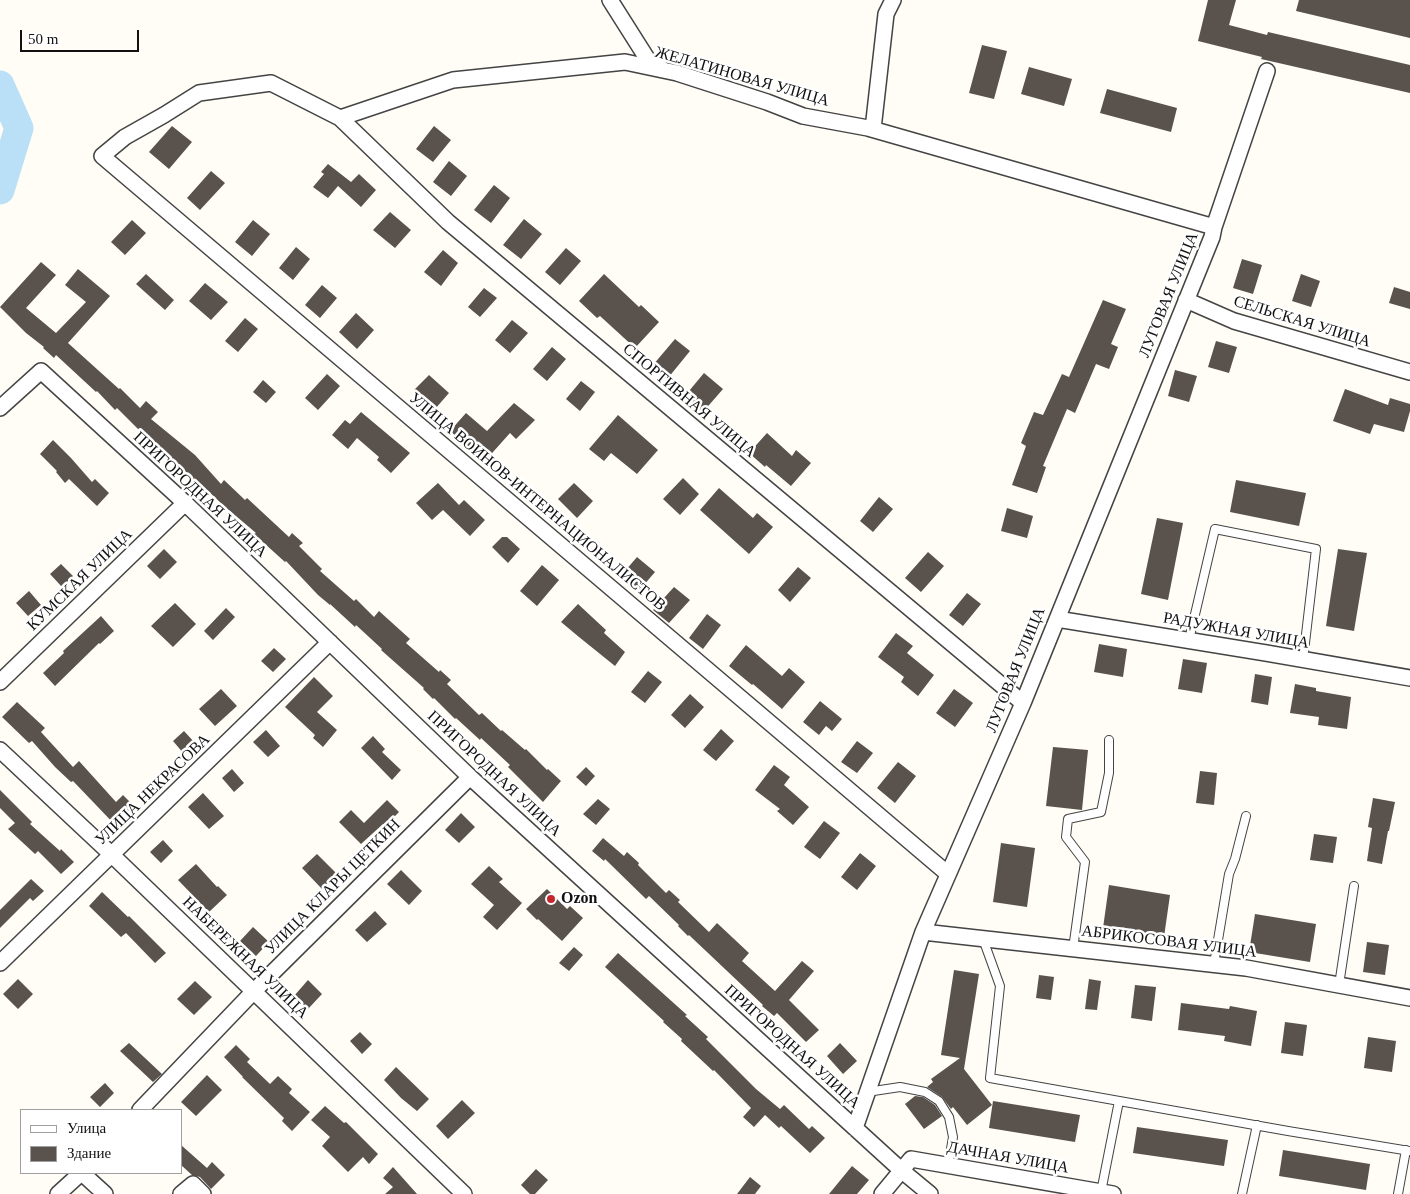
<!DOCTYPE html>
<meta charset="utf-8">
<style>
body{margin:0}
#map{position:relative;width:1410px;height:1194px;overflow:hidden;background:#fffdf5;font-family:"Times New Roman",serif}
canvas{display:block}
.legend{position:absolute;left:20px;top:1109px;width:162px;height:65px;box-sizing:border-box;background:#fff;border:1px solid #a0a0a0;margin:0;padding:6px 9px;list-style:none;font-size:15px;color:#111}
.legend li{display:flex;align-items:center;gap:10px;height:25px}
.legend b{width:25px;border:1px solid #a0a0a0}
.scale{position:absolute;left:20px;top:30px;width:119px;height:22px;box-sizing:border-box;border:2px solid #111;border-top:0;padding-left:6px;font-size:15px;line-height:18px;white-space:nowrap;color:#111;-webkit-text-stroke:4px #fff;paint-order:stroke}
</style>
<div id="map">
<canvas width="1410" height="1194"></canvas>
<ul class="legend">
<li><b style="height:6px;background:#fff"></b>Улица</li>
<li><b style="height:14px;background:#5a524d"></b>Здание</li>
</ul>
<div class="scale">50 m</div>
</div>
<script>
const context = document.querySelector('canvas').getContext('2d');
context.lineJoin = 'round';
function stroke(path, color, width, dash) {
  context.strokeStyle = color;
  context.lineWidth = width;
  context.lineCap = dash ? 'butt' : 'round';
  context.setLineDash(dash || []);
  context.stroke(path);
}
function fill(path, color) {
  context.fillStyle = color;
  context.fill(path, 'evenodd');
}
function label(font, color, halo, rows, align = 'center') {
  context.font = font + ' "Times New Roman",serif';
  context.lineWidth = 5;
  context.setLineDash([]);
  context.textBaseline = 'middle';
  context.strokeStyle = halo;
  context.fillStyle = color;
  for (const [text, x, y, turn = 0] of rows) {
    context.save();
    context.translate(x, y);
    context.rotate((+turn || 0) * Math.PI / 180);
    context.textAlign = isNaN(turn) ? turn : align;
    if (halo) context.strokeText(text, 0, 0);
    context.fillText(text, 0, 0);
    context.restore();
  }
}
const river = new Path2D(`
 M 0,85 L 19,128 L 0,190`);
const building = new Path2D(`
 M 1208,0 L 1236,0 L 1229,25 L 1267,35 L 1268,32 L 1410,65 L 1410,93 L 1261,59 L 1262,57 L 1198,41 Z
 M 1299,0 L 1410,0 L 1410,38 L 1296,11 Z
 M 982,45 L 1007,51 L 994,99 L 969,93 Z
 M 1029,67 L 1072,79 L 1064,106 L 1021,94 Z
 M 1107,89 L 1177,108 L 1171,132 L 1100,113 Z
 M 172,126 L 192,142 L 169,169 L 149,152 Z
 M 434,126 L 451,140 L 433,162 L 416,149 Z
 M 449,161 L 467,176 L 451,196 L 433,182 Z
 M 328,164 L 351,182 L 359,174 L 376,190 L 361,207 L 338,186 L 328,198 L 313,187 L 324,174 L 321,172 Z
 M 211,171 L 225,183 L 200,210 L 187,198 Z
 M 494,185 L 510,198 L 491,223 L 474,210 Z
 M 390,212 L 411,230 L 395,248 L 373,230 Z
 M 524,219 L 542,234 L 521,259 L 503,245 Z
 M 132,220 L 146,233 L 125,255 L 111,242 Z
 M 253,220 L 270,234 L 252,256 L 235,242 Z
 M 296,247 L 310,259 L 293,280 L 279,268 Z
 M 566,248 L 581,261 L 560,285 L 545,272 Z
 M 443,250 L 458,263 L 441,286 L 424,272 Z
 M 1242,259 L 1262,265 L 1253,294 L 1233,288 Z
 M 41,262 L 56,275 L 26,308 L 56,333 L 86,302 L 65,285 L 78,269 L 110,296 L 68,343 L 119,389 L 120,388 L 140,408 L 146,401 L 158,412 L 151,419 L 195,455 L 221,484 L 224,480 L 245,500 L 247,498 L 289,537 L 292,533 L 303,543 L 299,546 L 322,569 L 320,571 L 354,601 L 356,599 L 374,617 L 379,611 L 410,639 L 406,643 L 439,672 L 440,670 L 451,680 L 447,684 L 479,715 L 482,713 L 501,731 L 502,730 L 525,750 L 526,749 L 547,770 L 548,769 L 561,781 L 543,802 L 508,767 L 510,765 L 481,738 L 480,740 L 456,718 L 455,719 L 434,698 L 433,699 L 423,689 L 424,688 L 381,650 L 382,649 L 356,625 L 355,627 L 330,604 L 330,605 L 318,595 L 286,561 L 285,562 L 254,534 L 256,533 L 223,505 L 204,487 L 202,489 L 189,475 L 160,449 L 159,450 L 147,440 L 148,439 L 117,408 L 115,410 L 97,391 L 96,392 L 56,355 L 54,358 L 43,348 L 44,347 L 26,333 L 0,307 Z
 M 146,274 L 174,300 L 165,310 L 136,284 Z
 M 604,274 L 639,307 L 641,305 L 659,322 L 635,348 L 600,316 L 597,318 L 579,301 Z
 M 1301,274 L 1320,281 L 1311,307 L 1292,301 Z
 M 205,283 L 228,302 L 211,320 L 189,301 Z
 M 322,285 L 337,298 L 320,318 L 305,305 Z
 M 1394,287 L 1410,292 L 1410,309 L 1389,303 Z
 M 484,288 L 497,298 L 480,317 L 468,307 Z
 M 1103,300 L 1126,309 L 1111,344 L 1118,347 L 1109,369 L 1096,364 L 1075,413 L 1067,409 L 1043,466 L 1046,467 L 1037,493 L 1012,485 L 1026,446 L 1021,443 L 1034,412 L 1043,415 L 1062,374 L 1069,377 Z
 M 356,313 L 374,330 L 357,349 L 339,332 Z
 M 245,318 L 258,329 L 238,352 L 225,341 Z
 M 512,320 L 528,333 L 510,353 L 495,340 Z
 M 675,339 L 690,351 L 668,378 L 653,365 Z
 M 1216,341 L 1237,347 L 1229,373 L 1208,367 Z
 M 552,347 L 566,359 L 547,381 L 533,369 Z
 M 1175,370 L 1197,376 L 1189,402 L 1168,396 Z
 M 704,373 L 723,389 L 703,412 L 684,397 Z
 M 327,374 L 340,386 L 318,410 L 305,398 Z
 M 429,375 L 449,393 L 435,409 L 414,390 Z
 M 263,380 L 276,392 L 266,403 L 253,392 Z
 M 581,381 L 595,392 L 580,411 L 566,399 Z
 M 1345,389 L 1388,405 L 1390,398 L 1410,404 L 1410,411 L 1404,432 L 1374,424 L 1370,434 L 1333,421 Z
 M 514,403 L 535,420 L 516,439 L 510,433 L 485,461 L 450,431 L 466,413 L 487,431 Z
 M 361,412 L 410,453 L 391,473 L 377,460 L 379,457 L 357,438 L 348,449 L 332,435 L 345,420 L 350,424 Z
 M 618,415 L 658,450 L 637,474 L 611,453 L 604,461 L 589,449 Z
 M 767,433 L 792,456 L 796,450 L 811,463 L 791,486 L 766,465 L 765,467 L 749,453 Z
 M 53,440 L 71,458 L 92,482 L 95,479 L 109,493 L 97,506 L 69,479 L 65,483 L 56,472 L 57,471 L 40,454 Z
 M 683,478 L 699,494 L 680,515 L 663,499 Z
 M 1236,480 L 1306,493 L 1299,526 L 1230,512 Z
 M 438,483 L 459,505 L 464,500 L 485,520 L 470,536 L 443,510 L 432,520 L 416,503 Z
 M 574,483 L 593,501 L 577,518 L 558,499 Z
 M 719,488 L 753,518 L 757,513 L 773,527 L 749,554 L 700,510 Z
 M 879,497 L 893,509 L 873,532 L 860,521 Z
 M 1007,508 L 1033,516 L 1027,538 L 1001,531 Z
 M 1157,518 L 1183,523 L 1168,600 L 1141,594 Z
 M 502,537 L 507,537 L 520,549 L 508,563 L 492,547 Z
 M 164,549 L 177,562 L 160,579 L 147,566 Z
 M 1338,549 L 1367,553 L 1354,631 L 1326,626 Z
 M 928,552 L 944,566 L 921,592 L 905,578 Z
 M 637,557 L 655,572 L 637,593 L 619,578 Z
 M 61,564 L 73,576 L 62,587 L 50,574 Z
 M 542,565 L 559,580 L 537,606 L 520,591 Z
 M 798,567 L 811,578 L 790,602 L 778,590 Z
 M 674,587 L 690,600 L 669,623 L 653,610 Z
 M 29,591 L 41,605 L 28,616 L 16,603 Z
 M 967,593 L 981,604 L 963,626 L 949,615 Z
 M 175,603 L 196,624 L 173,647 L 151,626 Z
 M 578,604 L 606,630 L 604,633 L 625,652 L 615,666 L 579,637 L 561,622 Z
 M 226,608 L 235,617 L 213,640 L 204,631 Z
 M 707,614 L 721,625 L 703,649 L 689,638 Z
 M 101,616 L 114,631 L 100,644 L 99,643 L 55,686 L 43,673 L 64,653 L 63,651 Z
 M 896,633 L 913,646 L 907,653 L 934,675 L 918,696 L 901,682 L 904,677 L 878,657 Z
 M 1099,644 L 1127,649 L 1123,677 L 1094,672 Z
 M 746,645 L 782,676 L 789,668 L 805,682 L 782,709 L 753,684 L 752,685 L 729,666 Z
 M 274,648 L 286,659 L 273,672 L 261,661 Z
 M 1183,659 L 1207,663 L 1202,693 L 1178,689 Z
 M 648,671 L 662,682 L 645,703 L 631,692 Z
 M 1255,674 L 1272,677 L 1268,705 L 1251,702 Z
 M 314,677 L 333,696 L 317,712 L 337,730 L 323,747 L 313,738 L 315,735 L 285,707 Z
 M 1295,684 L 1316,688 L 1316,691 L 1351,697 L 1347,729 L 1318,725 L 1319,717 L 1290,713 Z
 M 221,689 L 237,706 L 215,726 L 199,709 Z
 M 954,689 L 973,703 L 955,727 L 936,713 Z
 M 690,694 L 704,707 L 685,728 L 671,715 Z
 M 820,701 L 842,719 L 832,731 L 826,726 L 819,735 L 803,722 Z
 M 17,702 L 45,728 L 41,732 L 73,767 L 79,761 L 116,802 L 123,795 L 137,809 L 118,828 L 73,781 L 71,782 L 55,767 L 32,741 L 29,743 L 2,717 Z
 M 721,729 L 734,741 L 716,761 L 703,750 Z
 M 266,730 L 280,746 L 268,757 L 253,742 Z
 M 184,731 L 195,743 L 184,754 L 173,741 Z
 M 373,736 L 385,749 L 382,752 L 401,770 L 392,780 L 361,748 Z
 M 857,741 L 873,753 L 857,773 L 841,762 Z
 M 1053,747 L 1088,750 L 1082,810 L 1046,806 Z
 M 898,762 L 916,776 L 895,803 L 877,788 Z
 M 774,765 L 790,777 L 784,785 L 809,807 L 793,825 L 777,811 L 780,809 L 755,790 Z
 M 586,767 L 595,776 L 586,786 L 576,777 Z
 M 232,769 L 244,783 L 234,792 L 222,778 Z
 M 1200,771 L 1217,773 L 1214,805 L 1196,803 Z
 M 0,790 L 32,822 L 30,824 L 60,851 L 61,849 L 74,862 L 61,874 L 38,851 L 35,854 L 8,829 L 15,823 L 0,808 Z
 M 203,793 L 224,816 L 209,829 L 188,807 Z
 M 1373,798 L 1395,802 L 1389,831 L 1388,831 L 1382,864 L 1367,861 L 1372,828 L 1368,827 Z
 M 598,799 L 610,809 L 596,825 L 583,814 Z
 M 387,800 L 399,812 L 385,826 L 383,824 L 361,844 L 339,822 L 351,810 L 364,823 Z
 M 461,813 L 475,827 L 459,843 L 445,830 Z
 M 824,821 L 840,833 L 820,859 L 804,847 Z
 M 1314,834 L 1337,837 L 1333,863 L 1310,860 Z
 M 603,838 L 624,856 L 627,852 L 639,863 L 638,865 L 666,893 L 669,890 L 680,900 L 678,902 L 709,932 L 717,923 L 749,953 L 742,961 L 775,991 L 802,961 L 814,971 L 789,1000 L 819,1030 L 806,1042 L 777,1013 L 774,1016 L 762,1006 L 763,1005 L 689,935 L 688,936 L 678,926 L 679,925 L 649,896 L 646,899 L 605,859 L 604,861 L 592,851 Z
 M 163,840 L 173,851 L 161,863 L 150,852 Z
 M 1001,843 L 1035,848 L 1027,907 L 993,902 Z
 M 860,853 L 876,866 L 857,890 L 841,877 Z
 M 317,854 L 337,874 L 322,889 L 302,868 Z
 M 196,864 L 217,887 L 218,886 L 227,895 L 209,912 L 178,880 Z
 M 489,866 L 503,879 L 499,882 L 522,903 L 497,930 L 483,917 L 494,905 L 471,884 Z
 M 401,870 L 422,891 L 409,905 L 387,884 Z
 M 31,879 L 44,891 L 33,901 L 30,898 L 0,928 L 0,910 Z
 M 1109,885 L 1170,895 L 1164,937 L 1103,928 Z
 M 547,889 L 567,909 L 570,906 L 583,918 L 562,941 L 538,919 L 537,920 L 526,909 Z
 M 102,892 L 128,917 L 129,916 L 166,953 L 155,963 L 126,933 L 121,937 L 89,906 Z
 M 375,911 L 387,924 L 367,942 L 355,930 Z
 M 1255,914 L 1316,924 L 1310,962 L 1249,952 Z
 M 253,927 L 269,942 L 256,956 L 240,941 Z
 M 1367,942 L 1389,945 L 1385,975 L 1363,972 Z
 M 574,947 L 583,955 L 569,971 L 559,963 Z
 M 618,953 L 687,1015 L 685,1016 L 708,1037 L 706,1039 L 756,1089 L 780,1109 L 784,1105 L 809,1129 L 812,1126 L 825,1138 L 810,1153 L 781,1126 L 779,1128 L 765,1115 L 754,1127 L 743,1117 L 751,1108 L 714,1070 L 713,1071 L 681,1041 L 682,1039 L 663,1022 L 664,1021 L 605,967 Z
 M 954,970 L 979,974 L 964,1069 L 992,1105 L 967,1125 L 953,1107 L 951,1109 L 942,1097 L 927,1087 L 933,1082 L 931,1079 L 960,1058 L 941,1055 Z
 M 1039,975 L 1054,977 L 1051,1000 L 1036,998 Z
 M 18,979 L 33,994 L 18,1009 L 3,994 Z
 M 1089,979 L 1101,981 L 1097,1010 L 1085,1009 Z
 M 308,980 L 322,994 L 308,1009 L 294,996 Z
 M 195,981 L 212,997 L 194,1015 L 177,999 Z
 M 1135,985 L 1156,987 L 1152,1021 L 1131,1018 Z
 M 1181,1003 L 1229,1009 L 1230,1006 L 1257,1011 L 1251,1046 L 1224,1041 L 1225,1036 L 1178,1030 Z
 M 1285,1022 L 1307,1025 L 1303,1056 L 1281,1053 Z
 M 360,1032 L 372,1044 L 362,1054 L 350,1041 Z
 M 1368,1037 L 1396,1041 L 1392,1072 L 1364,1068 Z
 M 129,1043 L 162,1074 L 153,1082 L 120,1051 Z
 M 840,1043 L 857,1061 L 843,1074 L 827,1056 Z
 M 236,1045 L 250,1059 L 247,1062 L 270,1084 L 278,1076 L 292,1089 L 289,1093 L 310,1112 L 292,1131 L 282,1121 L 284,1118 L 242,1077 L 243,1077 L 224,1057 Z
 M 396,1067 L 429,1099 L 417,1111 L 401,1098 L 384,1080 Z
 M 207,1075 L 222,1090 L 196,1116 L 181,1102 Z
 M 105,1083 L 114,1093 L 100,1107 L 90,1097 Z
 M 915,1096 L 923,1097 L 935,1105 L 942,1116 L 924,1129 L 905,1104 Z
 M 462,1100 L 475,1113 L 448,1139 L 436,1126 Z
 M 993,1101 L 1080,1115 L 1075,1142 L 989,1128 Z
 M 325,1106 L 344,1123 L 346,1122 L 378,1154 L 369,1164 L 363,1157 L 348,1172 L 322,1146 L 330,1137 L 311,1120 Z
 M 1137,1127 L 1228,1140 L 1224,1166 L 1133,1153 Z
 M 181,1145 L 207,1168 L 212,1162 L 225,1175 L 211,1189 L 200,1177 L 192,1175 L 181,1165 Z
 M 1283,1150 L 1370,1164 L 1366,1190 L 1279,1176 Z
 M 852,1166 L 869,1180 L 857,1194 L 829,1194 Z
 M 393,1167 L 417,1194 L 385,1194 L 393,1187 L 383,1178 Z
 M 536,1169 L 548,1180 L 535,1194 L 530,1194 L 521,1185 Z
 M 750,1177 L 761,1186 L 755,1194 L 737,1194 Z`);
const lane = new Path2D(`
 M 1189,640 L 1215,529 L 1316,549 L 1303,660
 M 983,939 L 1000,986 L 990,1078 L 1288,1131 L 1410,1151
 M 1073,949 L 1085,862 L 1066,837 L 1068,819 L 1101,812 L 1109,773 L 1109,740
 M 1214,964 L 1229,874 L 1235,859 L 1246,816
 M 1339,985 L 1354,886
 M 867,1092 L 900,1087 L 925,1092 L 939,1101 L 949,1117 L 953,1137 L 948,1166
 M 1101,1192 L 1119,1101
 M 1242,1194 L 1257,1125
 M 1398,1194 L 1406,1150`);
const street = new Path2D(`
 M 610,0 L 648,60 L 661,68
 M 340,118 L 448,222 L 1023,703
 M 873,129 L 886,14 L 893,0
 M 1186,300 L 1234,321 L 1410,372
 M 0,408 L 41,371 L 185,503 L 470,777 L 901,1170 L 930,1194
 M 1057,619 L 1266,653 L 1410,678
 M 0,682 L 185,503
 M 0,750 L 111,854 L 464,1194
 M 948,874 L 102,156 L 125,137 L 164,115 L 199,93 L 271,83 L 340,118 L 453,80 L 625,62 L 677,73 L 767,102 L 803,116 L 868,128 L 1214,227
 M 923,932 L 1246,968 L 1410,998
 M 0,963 L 330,642
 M 140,1110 L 254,991 L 470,777
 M 855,1128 L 923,932 L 1023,703 L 1212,237 L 1214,227 L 1267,71
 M 82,1173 L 105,1194
 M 58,1194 L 81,1173
 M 181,1194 L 193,1184 L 203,1194
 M 882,1194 L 911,1159 L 1113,1194`);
const markers = [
 [551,899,5,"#c4262e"]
];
const streetNames = [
 ["ЖЕЛАТИНОВАЯ УЛИЦА",742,77,16],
 ["ЛУГОВАЯ УЛИЦА",1169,295,-68],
 ["СЕЛЬСКАЯ УЛИЦА",1302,322,17],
 ["СПОРТИВНАЯ УЛИЦА",689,401,40],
 ["ПРИГОРОДНАЯ УЛИЦА",200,495,43],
 ["УЛИЦА ВОИНОВ-ИНТЕРНАЦИОНАЛИСТОВ",537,502,40],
 ["КУМСКАЯ УЛИЦА",80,580,-44],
 ["РАДУЖНАЯ УЛИЦА",1236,631,10],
 ["ЛУГОВАЯ УЛИЦА",1016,670,-68],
 ["ПРИГОРОДНАЯ УЛИЦА",494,774,43],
 ["УЛИЦА НЕКРАСОВА",153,790,-44],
 ["УЛИЦА КЛАРЫ ЦЕТКИН",333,887,-45],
 ["АБРИКОСОВАЯ УЛИЦА",1169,942,7],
 ["НАБЕРЕЖНАЯ УЛИЦА",245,958,44],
 ["ПРИГОРОДНАЯ УЛИЦА",792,1047,42],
 ["ДАЧНАЯ УЛИЦА",1008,1158,10]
];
const poiNames = [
 ["Ozon",561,899]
];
stroke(river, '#b9e0f7', 29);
fill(building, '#5a524d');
stroke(lane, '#444', 10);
stroke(street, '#444', 18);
stroke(lane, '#fff', 8);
stroke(street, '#fff', 15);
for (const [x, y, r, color] of markers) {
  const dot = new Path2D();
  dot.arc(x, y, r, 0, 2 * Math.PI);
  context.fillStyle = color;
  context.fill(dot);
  stroke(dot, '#fff', 2);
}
label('16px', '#111', '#fff', streetNames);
label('bold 16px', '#111', '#fff', poiNames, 'left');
</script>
